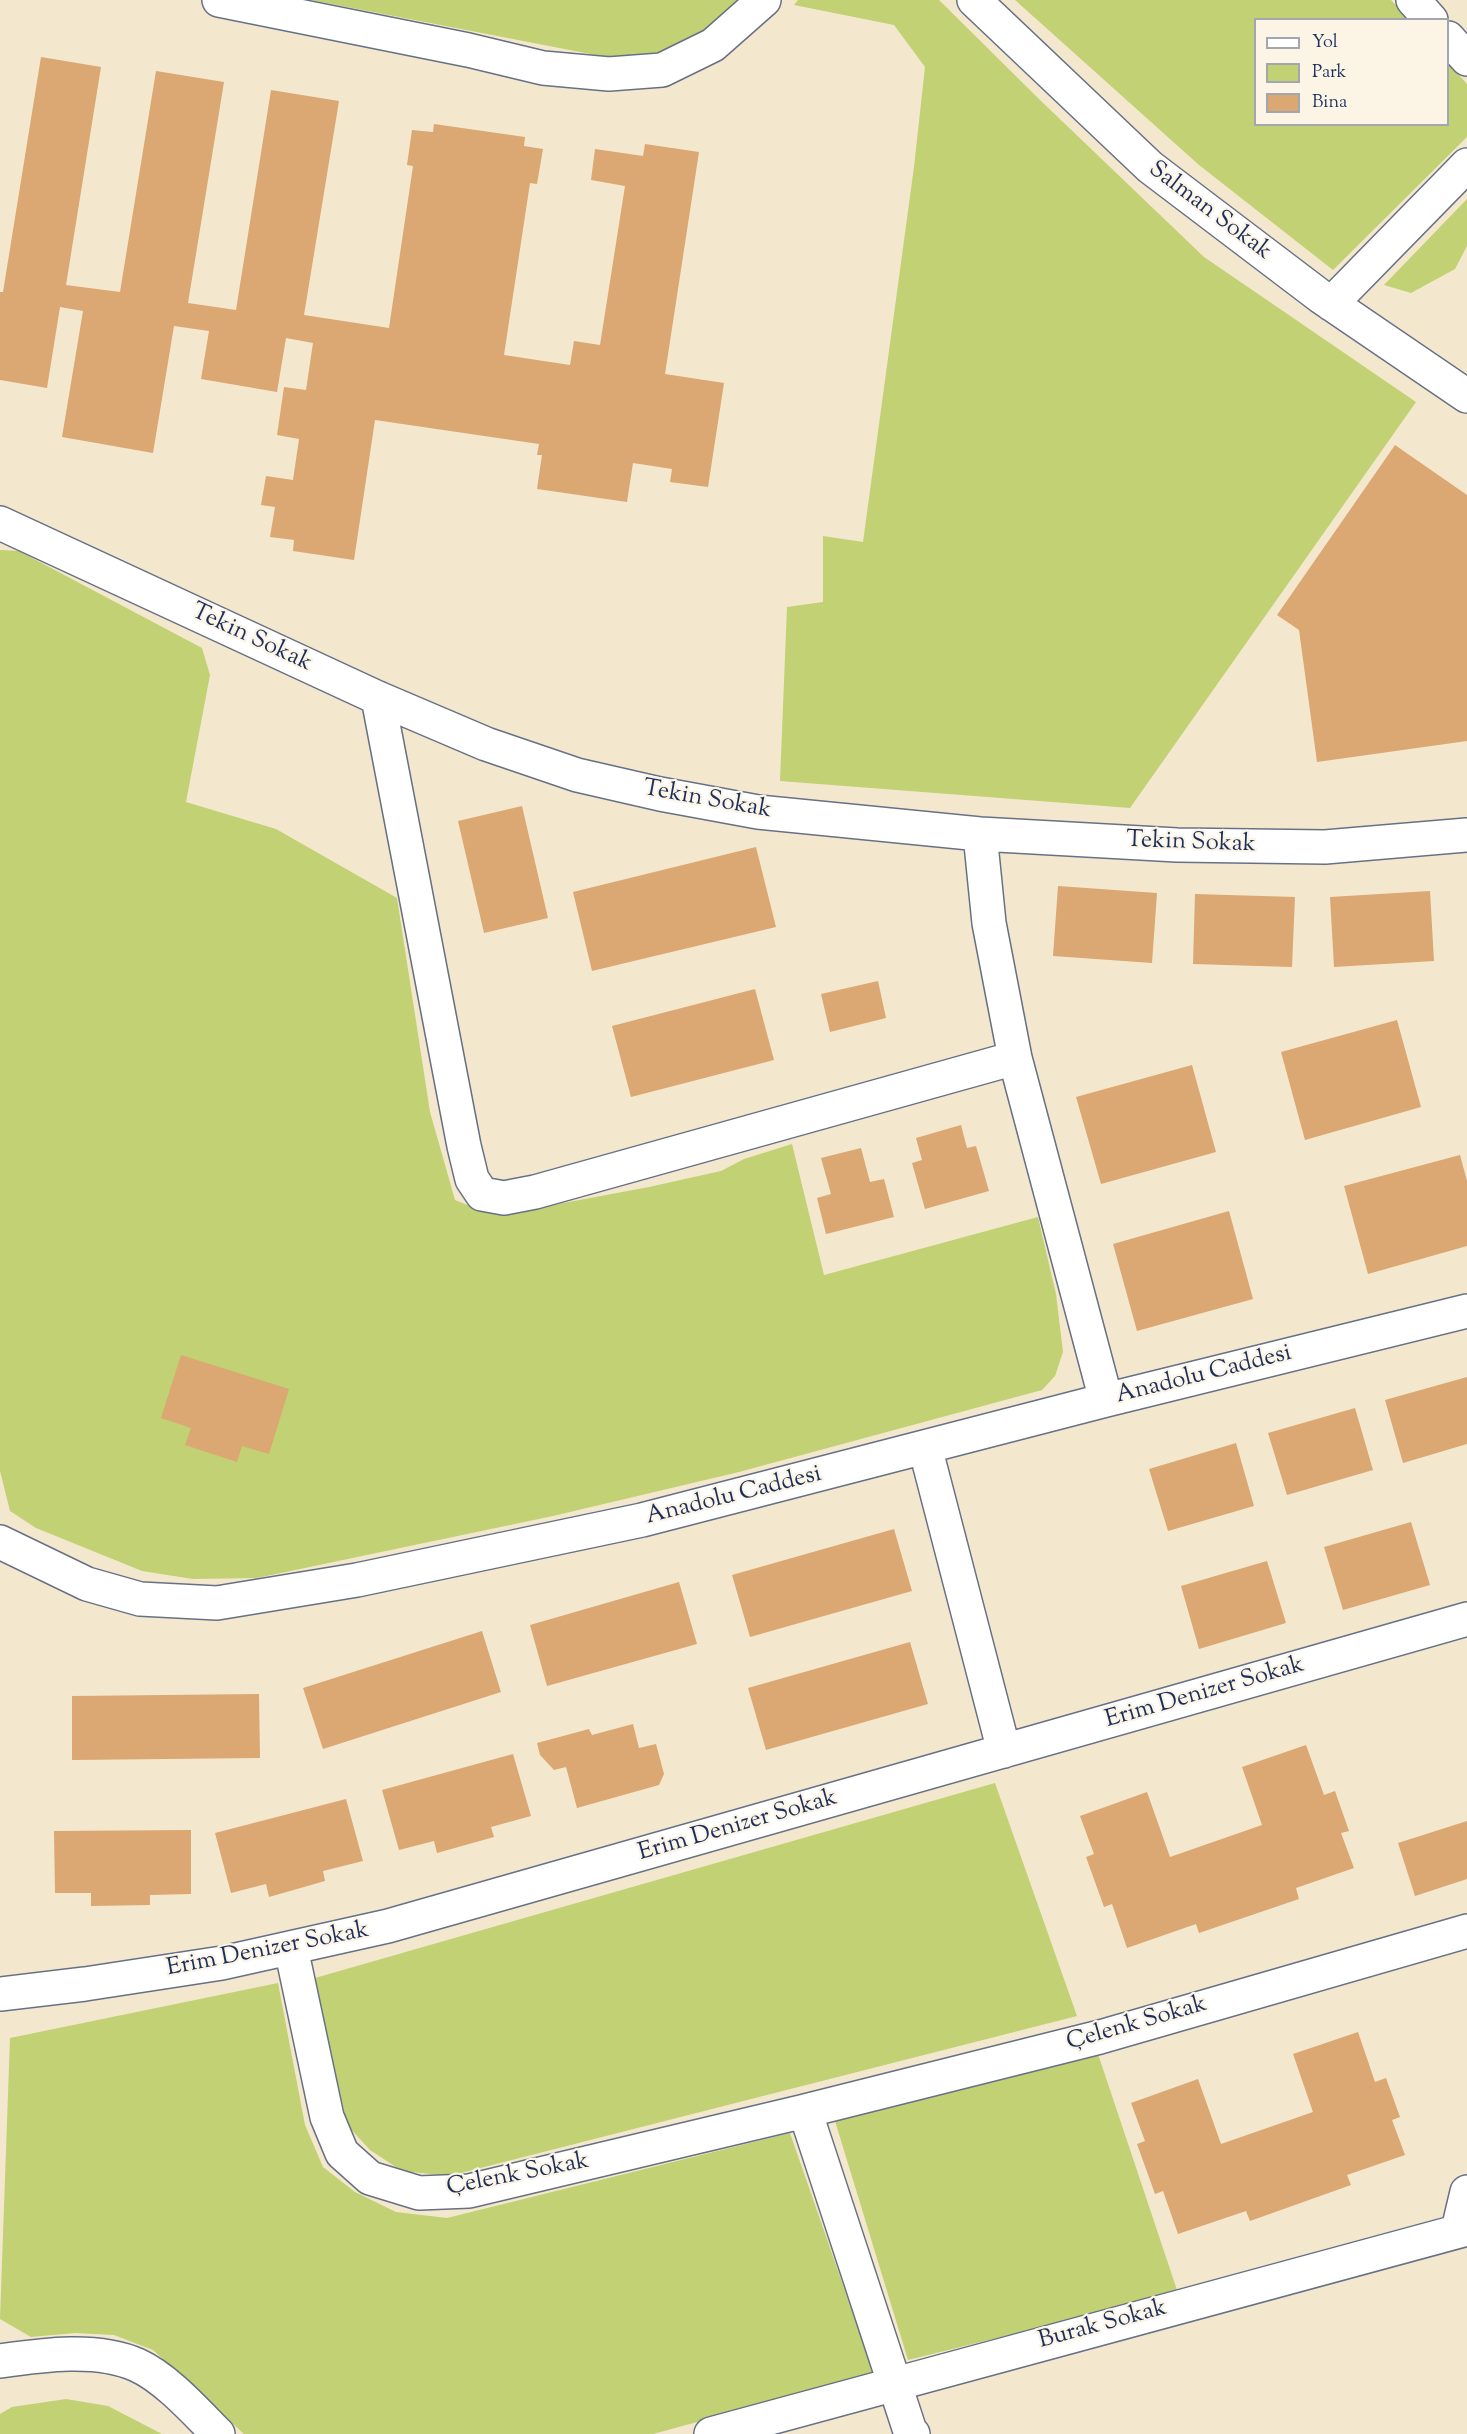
<!DOCTYPE html>
<meta charset="utf-8">
<style>
body{margin:0}
#map{position:relative;width:1467px;height:2434px;overflow:hidden;background:#f3e8cd;font-family:"Sorts Mill Goudy",serif}
canvas{display:block}
.legend{position:absolute;left:1254px;top:18px;width:195px;height:108px;box-sizing:border-box;background:#fcf5e5;border:2px solid #a2a6af;margin:0;padding:8px 10px;list-style:none;font-size:18px;color:#1b2f5e}
.legend li{display:flex;align-items:center;gap:12px;height:30px}
.legend b{width:30px;border:2px solid #a2a6af}
</style>
<div id="map">
<canvas width="1467" height="2434"></canvas>
<ul class="legend">
<li><b style="height:8px;background:#fff"></b>Yol</li>
<li><b style="height:16px;background:#c1d173"></b>Park</li>
<li><b style="height:16px;background:#dba772"></b>Bina</li>
</ul>
</div>
<script>
const context = document.querySelector('canvas').getContext('2d');
context.lineJoin = 'round';
function fill(path, color) {
  context.fillStyle = color;
  context.fill(path, 'evenodd');
}
function stroke(path, color, width, dash) {
  context.strokeStyle = color;
  context.lineWidth = width;
  context.lineCap = dash ? 'butt' : 'round';
  context.setLineDash(dash || []);
  context.stroke(path);
}
function label(font, color, halo, rows, align = 'center') {
  context.font = font + ' "Sorts Mill Goudy",serif';
  context.lineWidth = 4.5;
  context.setLineDash([]);
  context.textBaseline = 'middle';
  context.strokeStyle = halo;
  context.fillStyle = color;
  for (const [text, x, y, turn = 0] of rows) {
    context.save();
    context.translate(x, y);
    context.rotate((+turn || 0) * Math.PI / 180);
    context.textAlign = isNaN(turn) ? turn : align;
    if (halo) context.strokeText(text, 0, 0);
    context.fillText(text, 0, 0);
    context.restore();
  }
}
const green = new Path2D(`
 M 311,0 L 738,0 L 710,27 L 658,54 L 606,57 Z
 M 798,0 L 939,0 L 1040,100 L 1204,257 L 1416,402 L 1130,808 L 780,781 L 787,607 L 823,602 L 823,536 L 863,542 L 914,167 L 925,67 L 894,25 L 794,5 Z
 M 1015,0 L 1391,0 L 1409,19 L 1256,20 L 1256,124 L 1448,124 L 1448,63 L 1467,84 L 1467,137 L 1333,270 L 1199,165 Z
 M 1467,199 L 1467,246 L 1455,269 L 1411,293 L 1384,285 Z
 M 0,550 L 19,551 L 202,648 L 210,675 L 186,802 L 276,829 L 397,898 L 430,1112 L 455,1200 L 477,1209 L 515,1212 L 649,1187 L 721,1171 L 744,1159 L 792,1144 L 824,1275 L 1038,1217 L 1056,1294 L 1063,1352 L 1055,1376 L 1042,1390 L 739,1472 L 553,1516 L 257,1578 L 193,1579 L 142,1571 L 36,1528 L 10,1511 L 0,1471 Z
 M 995,1783 L 1077,2016 L 449,2176 L 402,2171 L 370,2150 L 347,2125 L 315,1978 Z
 M 278,1983 L 305,2125 L 323,2167 L 355,2192 L 396,2212 L 447,2218 L 790,2133 L 874,2374 L 653,2434 L 244,2434 L 153,2350 L 114,2335 L 75,2333 L 31,2337 L 0,2319 L 10,2038 Z
 M 1096,2048 L 1178,2293 L 908,2360 L 835,2121 Z
 M 66,2399 L 108,2406 L 162,2434 L 0,2434 L 0,2414 L 12,2407 Z`);
const building = new Path2D(`
 M 41,57 L 101,67 L 66,285 L 120,292 L 156,71 L 224,82 L 188,303 L 236,310 L 271,90 L 339,101 L 304,315 L 389,328 L 413,166 L 407,165 L 412,130 L 433,132 L 434,124 L 525,137 L 524,146 L 543,149 L 537,184 L 530,183 L 504,355 L 570,365 L 574,341 L 600,345 L 625,186 L 591,180 L 595,149 L 643,156 L 645,144 L 699,152 L 665,374 L 724,383 L 708,487 L 670,482 L 672,469 L 633,463 L 627,502 L 537,489 L 542,455 L 537,455 L 539,444 L 375,420 L 354,560 L 293,551 L 294,540 L 270,537 L 275,507 L 261,505 L 266,476 L 293,480 L 299,439 L 277,435 L 284,387 L 306,390 L 313,343 L 286,338 L 277,392 L 201,379 L 209,331 L 174,326 L 153,453 L 62,437 L 83,311 L 60,307 L 47,388 L 0,380 L 0,292 L 3,292 Z
 M 1395,445 L 1467,495 L 1467,741 L 1317,762 L 1299,630 L 1277,615 Z
 M 522,806 L 548,918 L 484,933 L 458,821 Z
 M 756,847 L 776,927 L 592,971 L 573,892 Z
 M 1058,886 L 1157,893 L 1152,963 L 1053,956 Z
 M 1430,891 L 1434,961 L 1334,967 L 1330,897 Z
 M 1195,894 L 1295,897 L 1292,967 L 1193,964 Z
 M 878,981 L 886,1018 L 830,1032 L 821,994 Z
 M 755,989 L 774,1060 L 631,1097 L 612,1026 Z
 M 1397,1020 L 1421,1107 L 1305,1140 L 1281,1052 Z
 M 1192,1065 L 1216,1152 L 1101,1184 L 1076,1097 Z
 M 961,1125 L 967,1148 L 976,1146 L 989,1191 L 925,1209 L 912,1163 L 922,1160 L 916,1138 Z
 M 861,1148 L 870,1182 L 884,1179 L 894,1217 L 826,1234 L 817,1198 L 831,1194 L 821,1158 Z
 M 1460,1155 L 1467,1181 L 1467,1246 L 1368,1274 L 1344,1186 Z
 M 1229,1211 L 1253,1299 L 1137,1331 L 1113,1244 Z
 M 181,1355 L 289,1389 L 269,1454 L 242,1446 L 237,1462 L 185,1445 L 191,1428 L 161,1418 Z
 M 1467,1377 L 1467,1444 L 1403,1463 L 1385,1400 Z
 M 1355,1408 L 1373,1470 L 1287,1495 L 1268,1433 Z
 M 1236,1443 L 1254,1506 L 1168,1531 L 1149,1469 Z
 M 1411,1522 L 1430,1585 L 1343,1610 L 1324,1547 Z
 M 894,1529 L 912,1591 L 750,1637 L 732,1575 Z
 M 1267,1561 L 1286,1623 L 1199,1649 L 1181,1586 Z
 M 679,1582 L 697,1644 L 547,1686 L 530,1625 Z
 M 482,1631 L 501,1692 L 323,1749 L 303,1688 Z
 M 910,1642 L 928,1704 L 766,1750 L 748,1688 Z
 M 259,1694 L 260,1758 L 72,1760 L 72,1696 Z
 M 633,1724 L 639,1748 L 656,1744 L 664,1774 L 659,1785 L 577,1808 L 566,1767 L 554,1770 L 540,1755 L 537,1743 L 589,1729 L 592,1735 Z
 M 1306,1745 L 1324,1795 L 1335,1791 L 1349,1831 L 1341,1833 L 1354,1868 L 1296,1888 L 1299,1899 L 1199,1933 L 1196,1924 L 1127,1948 L 1112,1904 L 1104,1907 L 1086,1857 L 1094,1854 L 1080,1816 L 1147,1792 L 1170,1857 L 1262,1825 L 1242,1767 Z
 M 513,1754 L 531,1816 L 491,1827 L 494,1837 L 437,1853 L 434,1841 L 399,1850 L 382,1790 Z
 M 346,1799 L 363,1861 L 323,1871 L 325,1881 L 269,1897 L 266,1884 L 231,1893 L 215,1833 Z
 M 1467,1821 L 1467,1879 L 1415,1896 L 1398,1843 Z
 M 191,1830 L 191,1894 L 150,1895 L 150,1905 L 91,1906 L 91,1893 L 55,1893 L 54,1831 Z
 M 1358,2032 L 1375,2082 L 1386,2078 L 1400,2117 L 1392,2120 L 1405,2155 L 1347,2175 L 1351,2185 L 1250,2221 L 1246,2211 L 1178,2234 L 1163,2191 L 1155,2194 L 1137,2144 L 1145,2141 L 1131,2103 L 1198,2079 L 1221,2144 L 1313,2112 L 1293,2054 Z`);
const minor = new Path2D(`
 M 219,0 L 468,50 L 543,68 L 609,74 L 662,70 L 713,45 L 764,0
 M 974,0 L 1150,167 L 1320,296 L 1467,396
 M 1413,0 L 1431,20
 M 1448,38 L 1467,59
 M 1331,304 L 1467,165
 M 0,523 L 378,698 L 486,744 L 577,775 L 660,794 L 758,812 L 980,834 L 1177,845 L 1325,847 L 1467,835
 M 378,698 L 464,1146 L 472,1179 L 482,1194 L 504,1198 L 535,1192 L 1015,1058 L 989,923 L 980,834
 M 1015,1058 L 1106,1400
 M 925,1447 L 1004,1751
 M 0,1542 L 87,1584 L 140,1599 L 217,1603 L 357,1580 L 642,1520 L 1106,1400 L 1467,1311
 M 291,1948 L 327,2117 L 342,2153 L 370,2178 L 419,2193 L 469,2191 L 805,2111
 M 0,1994 L 85,1984 L 222,1963 L 388,1926 L 1467,1619
 M 1458,2230 L 1467,2192
 M 0,2361 C 42,2355 97,2347 137,2365 C 166,2378 196,2412 218,2434
 M 711,2434 L 1467,2229
 M 913,2434 L 910,2431 L 805,2111 L 1100,2037 L 1467,1931`);
const streetNames = [
 ["Salman Sokak",1209,212,37],
 ["Tekin Sokak",251,639,25],
 ["Tekin Sokak",707,801,10],
 ["Tekin Sokak",1191,844,2],
 ["Anadolu Caddesi",1204,1376,-14],
 ["Anadolu Caddesi",734,1497,-14],
 ["Erim Denizer Sokak",1205,1694,-16],
 ["Erim Denizer Sokak",738,1827,-16],
 ["Erim Denizer Sokak",268,1951,-11],
 ["Çelenk Sokak",1137,2025,-16],
 ["Çelenk Sokak",518,2176,-11],
 ["Burak Sokak",1103,2326,-15]
];
fill(green, '#c1d173');
fill(building, '#dba772');
stroke(minor, '#677085', 36);
stroke(minor, '#fff', 33);
label('24px', '#1b2f5e', '#fcf5e5', streetNames);
</script>
